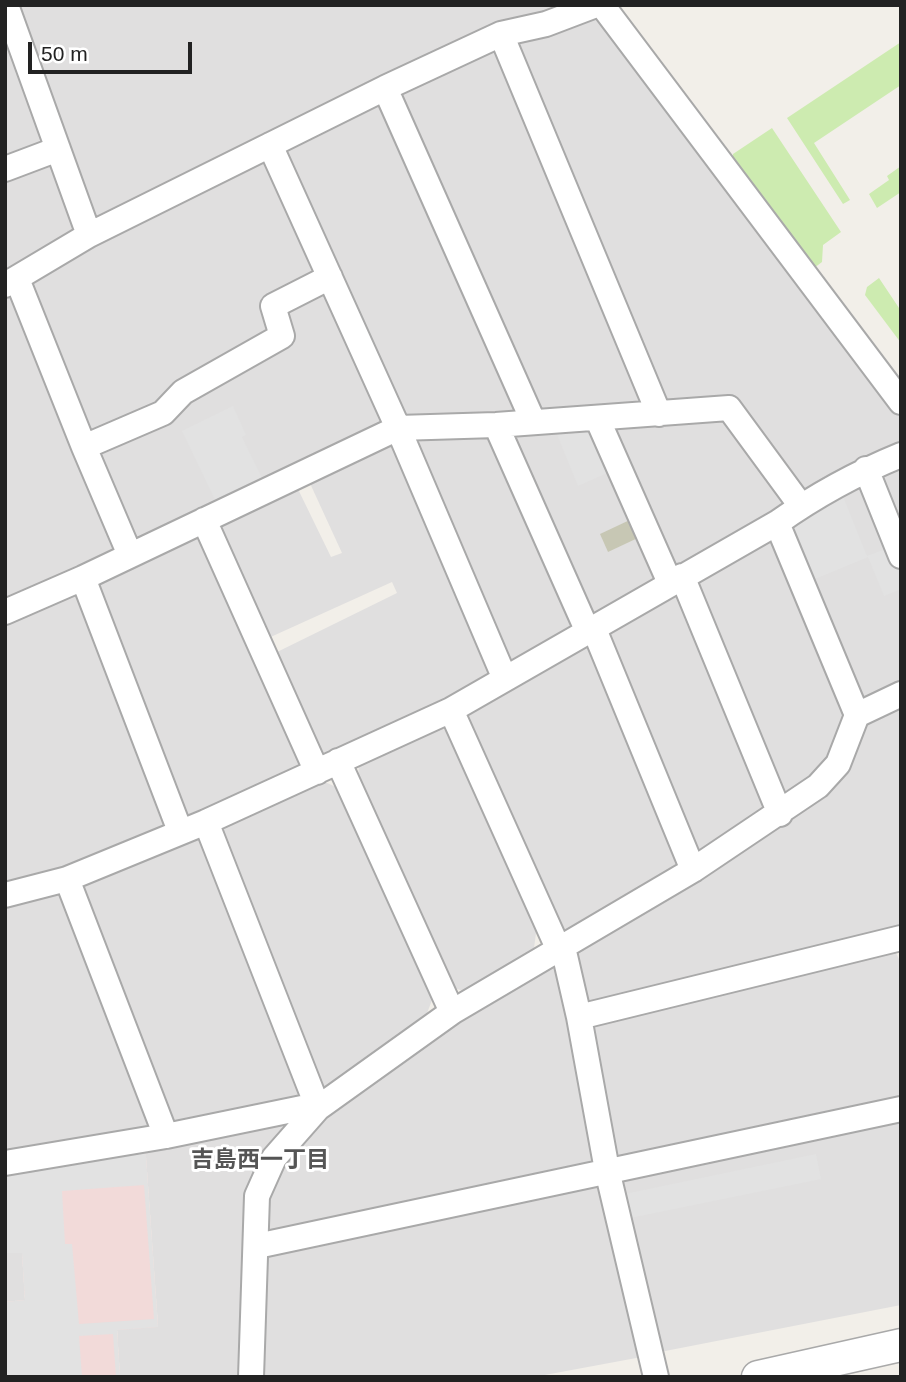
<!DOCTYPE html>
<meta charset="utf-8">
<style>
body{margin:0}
#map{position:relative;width:906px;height:1382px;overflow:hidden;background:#f2efe9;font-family:Arial,sans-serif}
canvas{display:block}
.frame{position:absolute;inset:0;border:7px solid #222;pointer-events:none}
.scale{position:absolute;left:28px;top:42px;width:164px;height:32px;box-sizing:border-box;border:4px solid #222;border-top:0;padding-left:9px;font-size:21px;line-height:24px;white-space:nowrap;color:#222;-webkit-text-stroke:5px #fff;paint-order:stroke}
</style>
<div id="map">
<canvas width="906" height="1382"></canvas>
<div class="frame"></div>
<div class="scale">50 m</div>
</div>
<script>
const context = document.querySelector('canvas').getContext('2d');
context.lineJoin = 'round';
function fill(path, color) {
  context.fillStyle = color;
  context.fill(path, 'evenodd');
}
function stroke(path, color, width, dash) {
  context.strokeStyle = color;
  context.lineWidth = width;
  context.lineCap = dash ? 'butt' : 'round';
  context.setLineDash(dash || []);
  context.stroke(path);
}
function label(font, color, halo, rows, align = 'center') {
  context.font = font + ' Arial,"Noto Sans JP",sans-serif';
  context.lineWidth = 6;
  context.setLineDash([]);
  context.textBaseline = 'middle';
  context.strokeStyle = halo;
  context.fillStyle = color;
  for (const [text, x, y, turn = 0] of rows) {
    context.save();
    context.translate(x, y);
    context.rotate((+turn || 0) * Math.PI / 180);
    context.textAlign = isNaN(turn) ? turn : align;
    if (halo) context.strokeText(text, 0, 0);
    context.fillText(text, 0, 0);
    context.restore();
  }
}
const residential = new Path2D(`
 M 13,5 L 576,5 L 99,223 L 89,218 Z
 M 591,14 L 602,18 L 901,412 L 901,450 L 801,499 L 731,403 L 663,406 L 600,257 L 601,241 L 589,212 L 579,208 L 514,47 L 520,36 Z
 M 5,25 L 50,143 L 5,162 Z
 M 499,48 L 652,410 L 537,415 L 392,92 Z
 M 378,95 L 524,414 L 400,421 L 281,147 Z
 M 264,156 L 321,268 L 262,306 L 275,334 L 162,407 L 89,440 L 27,280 Z
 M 50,158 L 81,229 L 5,278 L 5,175 Z
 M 324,285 L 391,422 L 136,549 L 92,448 L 286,340 L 281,306 Z
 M 15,286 L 124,550 L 5,606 L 5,292 Z
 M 728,410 L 792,507 L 597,622 L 504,429 Z
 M 492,429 L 582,626 L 506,665 L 409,432 Z
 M 393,434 L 495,679 L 325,759 L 316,756 L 271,655 L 397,593 L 392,582 L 264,640 L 209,521 L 296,485 L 331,557 L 342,553 L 308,479 Z
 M 901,465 L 901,541 L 878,472 Z
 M 859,480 L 901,568 L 901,690 L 865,707 L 789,530 Z
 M 202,525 L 310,766 L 187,824 L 89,580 Z
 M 770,532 L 852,716 L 834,761 L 787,804 L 689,578 Z
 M 79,583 L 172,827 L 87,864 L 5,887 L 5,617 Z
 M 676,584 L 774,809 L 700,861 L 604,629 Z
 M 590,637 L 685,862 L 570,932 L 556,926 L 464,722 L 468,710 Z
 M 901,700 L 901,933 L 581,1006 L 571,948 L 821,792 L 861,719 Z
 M 434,727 L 451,731 L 537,926 L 534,948 L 463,991 L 449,986 L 358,782 L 359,760 Z
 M 323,781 L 340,789 L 432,1000 L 426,1016 L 393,1039 L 395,1048 L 322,1095 L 219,823 Z
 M 204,835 L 308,1096 L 169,1125 L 75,883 Z
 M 58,887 L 154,1125 L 5,1156 L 5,904 Z
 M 889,948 L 896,953 L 901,963 L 901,1104 L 617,1161 L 588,1026 Z
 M 557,957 L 603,1163 L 262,1238 L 276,1162 L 309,1125 L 368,1081 Z
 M 301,1111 L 272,1155 L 247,1377 L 120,1377 L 117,1329 L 158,1326 L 145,1143 Z
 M 901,1114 L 901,1305 L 655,1353 L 620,1170 Z
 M 600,1175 L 647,1356 L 534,1377 L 255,1377 L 261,1251 Z
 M 22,1252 L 25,1300 L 5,1302 L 5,1253 Z`);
const commercial = new Path2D(`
 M 145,1143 L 158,1327 L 117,1330 L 120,1377 L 5,1377 L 5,1302 L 25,1300 L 22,1253 L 5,1253 L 5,1169 Z`);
const construction = new Path2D(`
 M 634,518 L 642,536 L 608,552 L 600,534 Z`);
const grass = new Path2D(`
 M 901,42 L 901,85 L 814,143 L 850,200 L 843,204 L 787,118 Z
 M 772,128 L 841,232 L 823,245 L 822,262 L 814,268 L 733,161 L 733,154 Z
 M 901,166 L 901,192 L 877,208 L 869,194 L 889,180 L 887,176 Z
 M 879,278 L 901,311 L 901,343 L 865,295 L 867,287 Z`);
const parking = new Path2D(`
 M 233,406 L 246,435 L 242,437 L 264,482 L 217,504 L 182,431 Z
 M 595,424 L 614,470 L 578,486 L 554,427 Z
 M 841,491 L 867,556 L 891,547 L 901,570 L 901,589 L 884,596 L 868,557 L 810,581 L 788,526 Z
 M 145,1143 L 158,1327 L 117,1330 L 120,1377 L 116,1377 L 113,1334 L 79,1336 L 82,1377 L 5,1377 L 5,1302 L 25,1300 L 22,1253 L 5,1253 L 5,1169 ZM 144,1185 L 154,1319 L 79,1324 L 72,1244 L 65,1244 L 62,1191 Z
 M 816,1154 L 821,1179 L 625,1219 L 620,1195 Z`);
const minor = new Path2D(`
 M 6,5 L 89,235
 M 602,5 L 901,402
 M 501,34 L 659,414
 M 385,88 L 533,421
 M 270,145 L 398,428 L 505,679
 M 5,169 L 58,149
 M 17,279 L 84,447 L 130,555
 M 5,285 L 89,235 L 385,88 L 501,34 L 546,24 L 596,5
 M 597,418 L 670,583
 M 496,425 L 588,632
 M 84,447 L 163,413 L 183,392 L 282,336 L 273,306 L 330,277
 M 866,469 L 901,556
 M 204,520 L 317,772
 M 777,523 L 857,715
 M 682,576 L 780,814
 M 83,578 L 180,831
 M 5,612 L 83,578 L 398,428 L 496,425 L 729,408 L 801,506
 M 594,629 L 693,870
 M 451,710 L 558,948 L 565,956 L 579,1017 L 607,1170 L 656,1377
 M 338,761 L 452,1012
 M 67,879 L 166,1136
 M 5,895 L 67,879 L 206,822 L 451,710 L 777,523 C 815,496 857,473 901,455
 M 579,1017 L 901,938
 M 5,1163 L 166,1136 L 302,1108 L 318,1108 L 206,822
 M 257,1246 L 901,1109
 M 251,1377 L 257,1196 L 274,1158 L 318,1108 L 452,1012 L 693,870 L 818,786 L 838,764 L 857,715 L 901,694`);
const tertiary = new Path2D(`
 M 758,1377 L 901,1345`);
const neighbourhoodNames = [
 ["吉島西一丁目",260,1161]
];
fill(residential, '#e0dfdf');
fill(commercial, '#f2dad9');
fill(construction, '#c7c7b4');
fill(grass, '#cdebb0');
fill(parking, '#e2e2e2');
stroke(minor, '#a9a9a9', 28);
stroke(tertiary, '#a9a9a9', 35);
stroke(minor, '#fff', 24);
stroke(tertiary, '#fff', 32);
label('bold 23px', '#555', '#fff', neighbourhoodNames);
</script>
